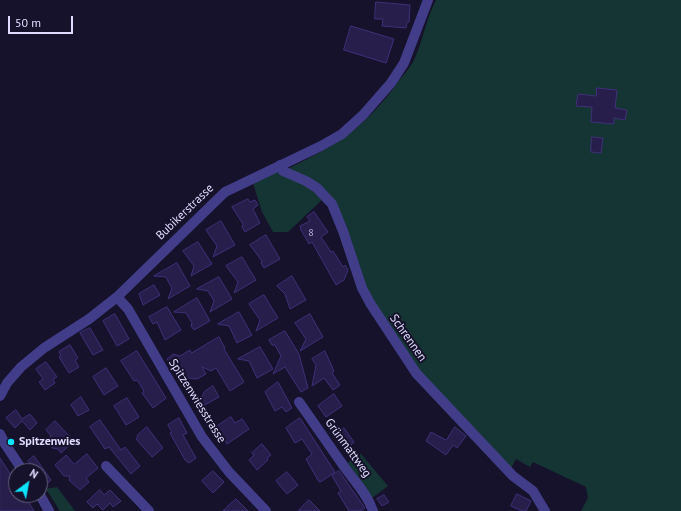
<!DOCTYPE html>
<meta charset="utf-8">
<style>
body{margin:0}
#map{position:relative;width:681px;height:511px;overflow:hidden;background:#16122b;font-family:"PT Sans",sans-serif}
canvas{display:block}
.north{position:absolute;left:8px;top:463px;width:40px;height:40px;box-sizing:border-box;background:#16122b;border:1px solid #676380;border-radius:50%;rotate:32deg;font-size:11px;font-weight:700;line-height:16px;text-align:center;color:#e0dcff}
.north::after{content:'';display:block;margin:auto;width:14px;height:18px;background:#0be3fc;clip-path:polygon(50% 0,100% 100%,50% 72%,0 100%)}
.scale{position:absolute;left:8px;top:16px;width:65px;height:18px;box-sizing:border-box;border:2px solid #e0dcff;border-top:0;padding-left:5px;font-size:12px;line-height:14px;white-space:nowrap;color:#e0dcff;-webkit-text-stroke:3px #16122b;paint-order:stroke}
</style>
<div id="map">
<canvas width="681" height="511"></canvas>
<div class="north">N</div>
<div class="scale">50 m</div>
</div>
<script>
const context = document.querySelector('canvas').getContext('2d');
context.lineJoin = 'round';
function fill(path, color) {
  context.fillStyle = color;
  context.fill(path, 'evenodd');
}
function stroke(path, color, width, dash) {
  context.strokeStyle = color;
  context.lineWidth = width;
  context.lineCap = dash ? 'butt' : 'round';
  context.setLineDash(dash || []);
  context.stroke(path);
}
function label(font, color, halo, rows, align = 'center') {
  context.font = font + ' "PT Sans",sans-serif';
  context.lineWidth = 4;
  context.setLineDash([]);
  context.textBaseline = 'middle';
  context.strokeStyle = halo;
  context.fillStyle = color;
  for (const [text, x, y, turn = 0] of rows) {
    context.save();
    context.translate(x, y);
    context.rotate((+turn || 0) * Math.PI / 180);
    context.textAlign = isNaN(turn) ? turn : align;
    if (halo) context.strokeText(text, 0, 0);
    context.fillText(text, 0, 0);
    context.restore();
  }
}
const green = new Path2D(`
 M 436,0 L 681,0 L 681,511 L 581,511 L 588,498 L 586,487 L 533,462 L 530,467 L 516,459 L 510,470 L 417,372 L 372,304 L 334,203 L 287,169 C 336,146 366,127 398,82 C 403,75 410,68 414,60 C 423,41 426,19 436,0 Z
 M 280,165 L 326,196 L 288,232 L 273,232 L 262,212 L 253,183 Z
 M 361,454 L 388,486 L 372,498 L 347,463 Z
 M 57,487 L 75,511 L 60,511 L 46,489 Z`);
const building = new Path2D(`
 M 376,2 L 410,5 L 409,22 L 407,22 L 406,28 L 382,26 L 383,19 L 375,19 Z
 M 351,26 L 394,39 L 386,63 L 344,50 Z
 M 597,88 L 617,90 L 615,108 L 627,110 L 625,120 L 614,118 L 614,124 L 591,122 L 592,107 L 576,106 L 578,94 L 596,96 Z
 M 592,137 L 603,138 L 601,153 L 591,152 Z
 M 248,199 L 250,202 L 255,200 L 258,205 L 253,209 L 260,223 L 245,232 L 242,227 L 243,224 L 232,207 Z
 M 314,212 L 328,232 L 321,237 L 331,252 L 333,251 L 343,267 L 345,265 L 348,270 L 344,280 L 336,285 L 312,242 L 309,244 L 301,230 L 300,226 L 310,221 L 307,217 Z
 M 221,221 L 235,245 L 213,257 L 217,246 L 206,230 Z
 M 266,235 L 280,259 L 264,268 L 261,263 L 262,261 L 250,245 Z
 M 198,242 L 212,264 L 191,276 L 194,266 L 183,251 Z
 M 242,257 L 256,280 L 234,293 L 238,282 L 226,266 Z
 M 177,263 L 190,286 L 168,299 L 172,288 L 169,283 L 166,277 L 154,276 Z
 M 292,276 L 306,300 L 290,309 L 285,294 L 277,286 Z
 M 219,277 L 232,299 L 210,312 L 214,301 L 208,291 L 197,289 Z
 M 154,285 L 160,295 L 143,305 L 139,294 Z
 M 264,295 L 278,318 L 256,331 L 260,320 L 249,304 Z
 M 197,298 L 210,321 L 194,330 L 191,326 L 192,323 L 186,313 L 174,312 Z
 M 167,307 L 181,330 L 165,340 L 157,322 L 153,324 L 149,317 Z
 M 239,312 L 252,335 L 237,343 L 229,326 L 218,324 Z
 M 115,314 L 129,339 L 117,346 L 103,321 Z
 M 310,314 L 323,337 L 300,351 L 306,339 L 295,323 Z
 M 90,328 L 103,350 L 93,355 L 80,333 Z
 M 285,331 L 299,354 L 308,388 L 301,392 L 285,367 L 273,374 L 281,356 L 275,345 L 272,345 L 269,340 Z
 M 219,337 L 225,348 L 224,349 L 244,382 L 230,391 L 216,368 L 211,371 L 202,367 L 206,374 L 197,379 L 187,378 L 178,363 L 172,367 L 167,359 L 173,354 L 180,356 L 190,350 L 191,353 Z
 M 70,345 L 78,358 L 75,360 L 79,367 L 69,373 L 59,357 L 61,356 L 59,352 Z
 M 260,347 L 273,369 L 257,378 L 249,361 L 238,359 Z
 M 137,351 L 166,398 L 153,408 L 142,393 L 144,391 L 137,380 L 134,381 L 121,361 Z
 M 325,351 L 334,371 L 332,373 L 340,385 L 333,390 L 324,378 L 312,386 L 316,365 L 312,359 Z
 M 46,362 L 57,377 L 53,379 L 55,383 L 45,390 L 39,382 L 43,379 L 36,369 Z
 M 106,368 L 118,386 L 104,395 L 93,377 Z
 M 278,382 L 292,408 L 286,412 L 282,407 L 275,411 L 265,392 Z
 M 213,386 L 219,397 L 203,406 L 200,401 L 204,392 Z
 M 334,394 L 342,406 L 326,417 L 318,406 Z
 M 81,397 L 89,410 L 78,416 L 71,405 Z
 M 127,398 L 139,417 L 126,425 L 114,406 Z
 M 16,410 L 22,419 L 30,414 L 37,423 L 30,430 L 22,421 L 15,428 L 6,418 Z
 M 231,417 L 235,423 L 242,419 L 249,429 L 227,444 L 216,427 Z
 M 179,418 L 187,433 L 183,435 L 196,458 L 189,463 L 185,460 L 170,433 L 172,432 L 168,425 Z
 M 300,418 L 335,472 L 322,481 L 319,482 L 306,459 L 312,454 L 302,439 L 295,443 L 286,428 Z
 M 100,420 L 121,450 L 125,447 L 140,466 L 131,474 L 109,447 L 105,449 L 90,427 Z
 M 55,421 L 74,441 L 61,453 L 58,449 L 52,448 L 52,442 L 49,438 L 51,436 L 46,430 Z
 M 147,427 L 163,448 L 152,457 L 136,439 L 138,437 L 137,436 Z
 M 455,427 L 466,436 L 457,448 L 453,445 L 446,455 L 426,441 L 431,432 L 446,440 Z
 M 344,428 L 354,442 L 351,445 L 351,451 L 347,454 L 333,436 Z
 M 262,444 L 271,455 L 267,458 L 268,460 L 257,470 L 249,460 L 254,455 L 252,453 Z
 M 87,454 L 98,468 L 86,478 L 89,482 L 80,490 L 69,480 L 70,476 L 64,476 L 55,465 L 66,455 L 74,464 Z
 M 34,456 L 51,480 L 47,484 L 40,475 L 40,471 L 37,471 L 28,461 Z
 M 0,458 L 16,483 L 16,495 L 24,495 L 34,511 L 0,511 Z
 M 213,471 L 224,482 L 213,493 L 202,481 Z
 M 339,471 L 365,508 L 360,511 L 349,511 L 338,493 L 341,491 L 332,476 Z
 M 287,472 L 298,485 L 287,494 L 276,481 Z
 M 100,490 L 104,495 L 110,490 L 121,501 L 113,507 L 110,503 L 103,510 L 97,504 L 93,508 L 87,502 Z
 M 517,494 L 531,501 L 526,511 L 522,511 L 511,506 Z
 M 384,495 L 389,502 L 382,506 L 377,499 Z
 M 236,499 L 248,511 L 223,511 Z
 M 309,500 L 320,511 L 298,511 Z`);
const minor = new Path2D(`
 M 280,165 L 283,171 L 306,181 L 317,188 L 332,204 L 343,231 L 362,288 L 370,303 L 416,373 L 513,476 L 533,491 L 545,511
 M 117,297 L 128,309 L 202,437 L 229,472 L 266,511
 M 0,396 L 7,383 L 21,367 L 44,348 L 89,319 L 117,297 L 225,192 L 321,146 L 342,134 L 363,115 L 391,83 L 404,63 L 428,0
 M 299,402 C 314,423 328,444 343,465 C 353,480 367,493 373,511
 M 0,434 L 5,444 L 23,471
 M 106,466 L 149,511
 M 40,495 L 49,511`);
const markers = [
 [11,442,4,"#0be3fc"]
];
const numberNames = [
 ["8",311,233]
];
const streetNames = [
 ["Bubikerstrasse",185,212,-44],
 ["Schrennen",408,338,55],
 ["Spitzenwiesstrasse",197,401,58],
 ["Grünmattweg",348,448,54]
];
const poiNames = [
 ["Spitzenwies",19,442]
];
fill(green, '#153534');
fill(building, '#271e4c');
stroke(building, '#3f3078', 1);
stroke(minor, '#413d89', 10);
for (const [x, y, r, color] of markers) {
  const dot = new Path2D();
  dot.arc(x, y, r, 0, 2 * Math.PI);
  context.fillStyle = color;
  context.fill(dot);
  stroke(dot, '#16122b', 1.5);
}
label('10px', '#b2acd2', null, numberNames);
label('12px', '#e0dcff', '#16122b', streetNames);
label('bold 12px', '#e0dcff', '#16122b', poiNames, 'left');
</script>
